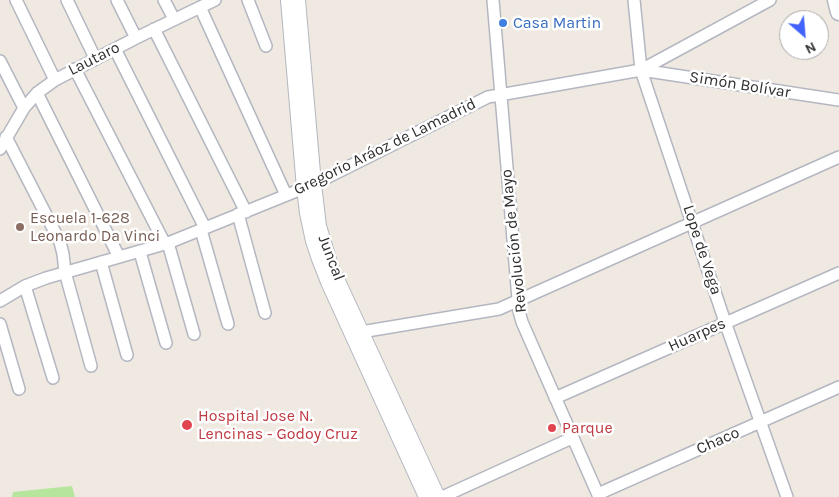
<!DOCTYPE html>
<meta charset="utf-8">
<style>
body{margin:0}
#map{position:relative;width:839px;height:497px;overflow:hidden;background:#efe9e1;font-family:Karla,sans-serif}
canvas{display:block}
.north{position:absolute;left:779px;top:10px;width:50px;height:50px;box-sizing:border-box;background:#fff;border:1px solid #ababab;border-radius:50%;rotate:153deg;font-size:14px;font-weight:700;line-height:20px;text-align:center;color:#2e2e2e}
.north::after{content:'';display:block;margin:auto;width:18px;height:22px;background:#4264fb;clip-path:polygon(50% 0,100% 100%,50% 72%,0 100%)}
</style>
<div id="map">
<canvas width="839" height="497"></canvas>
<div class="north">N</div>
</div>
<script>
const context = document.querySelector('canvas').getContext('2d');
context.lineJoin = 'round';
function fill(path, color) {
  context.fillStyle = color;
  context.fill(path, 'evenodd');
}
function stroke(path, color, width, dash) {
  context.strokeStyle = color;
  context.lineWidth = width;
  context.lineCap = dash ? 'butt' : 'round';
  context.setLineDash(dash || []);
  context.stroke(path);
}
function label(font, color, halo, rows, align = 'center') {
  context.font = font + ' Karla,sans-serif';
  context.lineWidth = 5;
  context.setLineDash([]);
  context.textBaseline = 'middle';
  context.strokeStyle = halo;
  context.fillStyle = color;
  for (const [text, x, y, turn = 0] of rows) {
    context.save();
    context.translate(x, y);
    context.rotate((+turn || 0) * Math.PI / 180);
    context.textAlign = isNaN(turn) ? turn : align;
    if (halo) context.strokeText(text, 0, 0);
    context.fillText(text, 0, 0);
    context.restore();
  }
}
const green = new Path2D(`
 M 72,486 L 75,497 L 12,497 L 13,492 Z`);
const minor = new Path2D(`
 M 16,0 L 55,80
 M 67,0 L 95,58
 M 117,0 L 136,38
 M 164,0 L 174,19
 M 248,0 L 266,46
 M 493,0 L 519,311 L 522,322 L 599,497
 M 634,0 L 641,70 L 725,322 L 787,497
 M 200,7 L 286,195
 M 154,29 L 246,212
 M 115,49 L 205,228
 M 0,61 L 24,108
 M 75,69 L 165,244
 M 641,70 L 839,100
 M 37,93 L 119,257
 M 6,137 L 60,242 L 63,254 L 65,272 L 91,366
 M 0,149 L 24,108 L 37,93 L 55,80 L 136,38 L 215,0
 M 238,214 L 265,313
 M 201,230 L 228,324
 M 168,243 L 194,334
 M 140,252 L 166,343
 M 101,262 L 127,355
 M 25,286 L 53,378
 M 0,301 L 25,286 L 46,278 L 168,243 L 314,184 L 488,97 L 641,70 L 770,0
 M 0,324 L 19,389
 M 355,333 L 499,309 L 839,157
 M 555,398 L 839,273
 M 598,494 L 839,387
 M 442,497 L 572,438`);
const tertiary = new Path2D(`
 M 288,0 L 304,188 L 307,213 L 313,241 L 319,259 L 328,282 L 426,497
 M 298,0 L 314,184 L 319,226 L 331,266 L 438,497`);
const secondary = new Path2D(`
 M 836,0 L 839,12`);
const markers = [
 [503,23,5,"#3f7fe0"],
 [20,227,5,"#8d6e63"],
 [187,425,6,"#e0444e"],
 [552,428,5,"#e0444e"]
];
const shopNames = [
 ["Casa Martin",513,23]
];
const streetNames = [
 ["Lautaro",94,59,-27],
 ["Simón Bolívar",740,85,9],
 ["Gregorio Aráoz de Lamadrid",385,147,-26],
 ["Revolución de Mayo",514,241,-96],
 ["Lope de Vega",702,250,72],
 ["Juncal",331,258,69],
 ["Huarpes",697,335,-24],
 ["Chaco",718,441,-24]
];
const educationNames = [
 ["Escuela 1-628",30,218],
 ["Leonardo Da Vinci",30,236]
];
const healthNames = [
 ["Hospital Jose N.",198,416],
 ["Lencinas - Godoy Cruz",198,434],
 ["Parque",562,428]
];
fill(green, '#b6e59e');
stroke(minor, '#b4b7c1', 14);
stroke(tertiary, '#b4b7c1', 16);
stroke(secondary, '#b4b7c1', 19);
stroke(minor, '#fff', 11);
stroke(tertiary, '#fff', 14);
stroke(secondary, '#fff', 16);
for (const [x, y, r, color] of markers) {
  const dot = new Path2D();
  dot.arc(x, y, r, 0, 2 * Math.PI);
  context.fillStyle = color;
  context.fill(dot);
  stroke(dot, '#fff', 2);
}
label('16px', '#366cbe', '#fff', shopNames, 'left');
label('16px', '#2e2e2e', '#fff', streetNames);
label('16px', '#785e54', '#fff', educationNames, 'left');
label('16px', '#be3a42', '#fff', healthNames, 'left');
</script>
